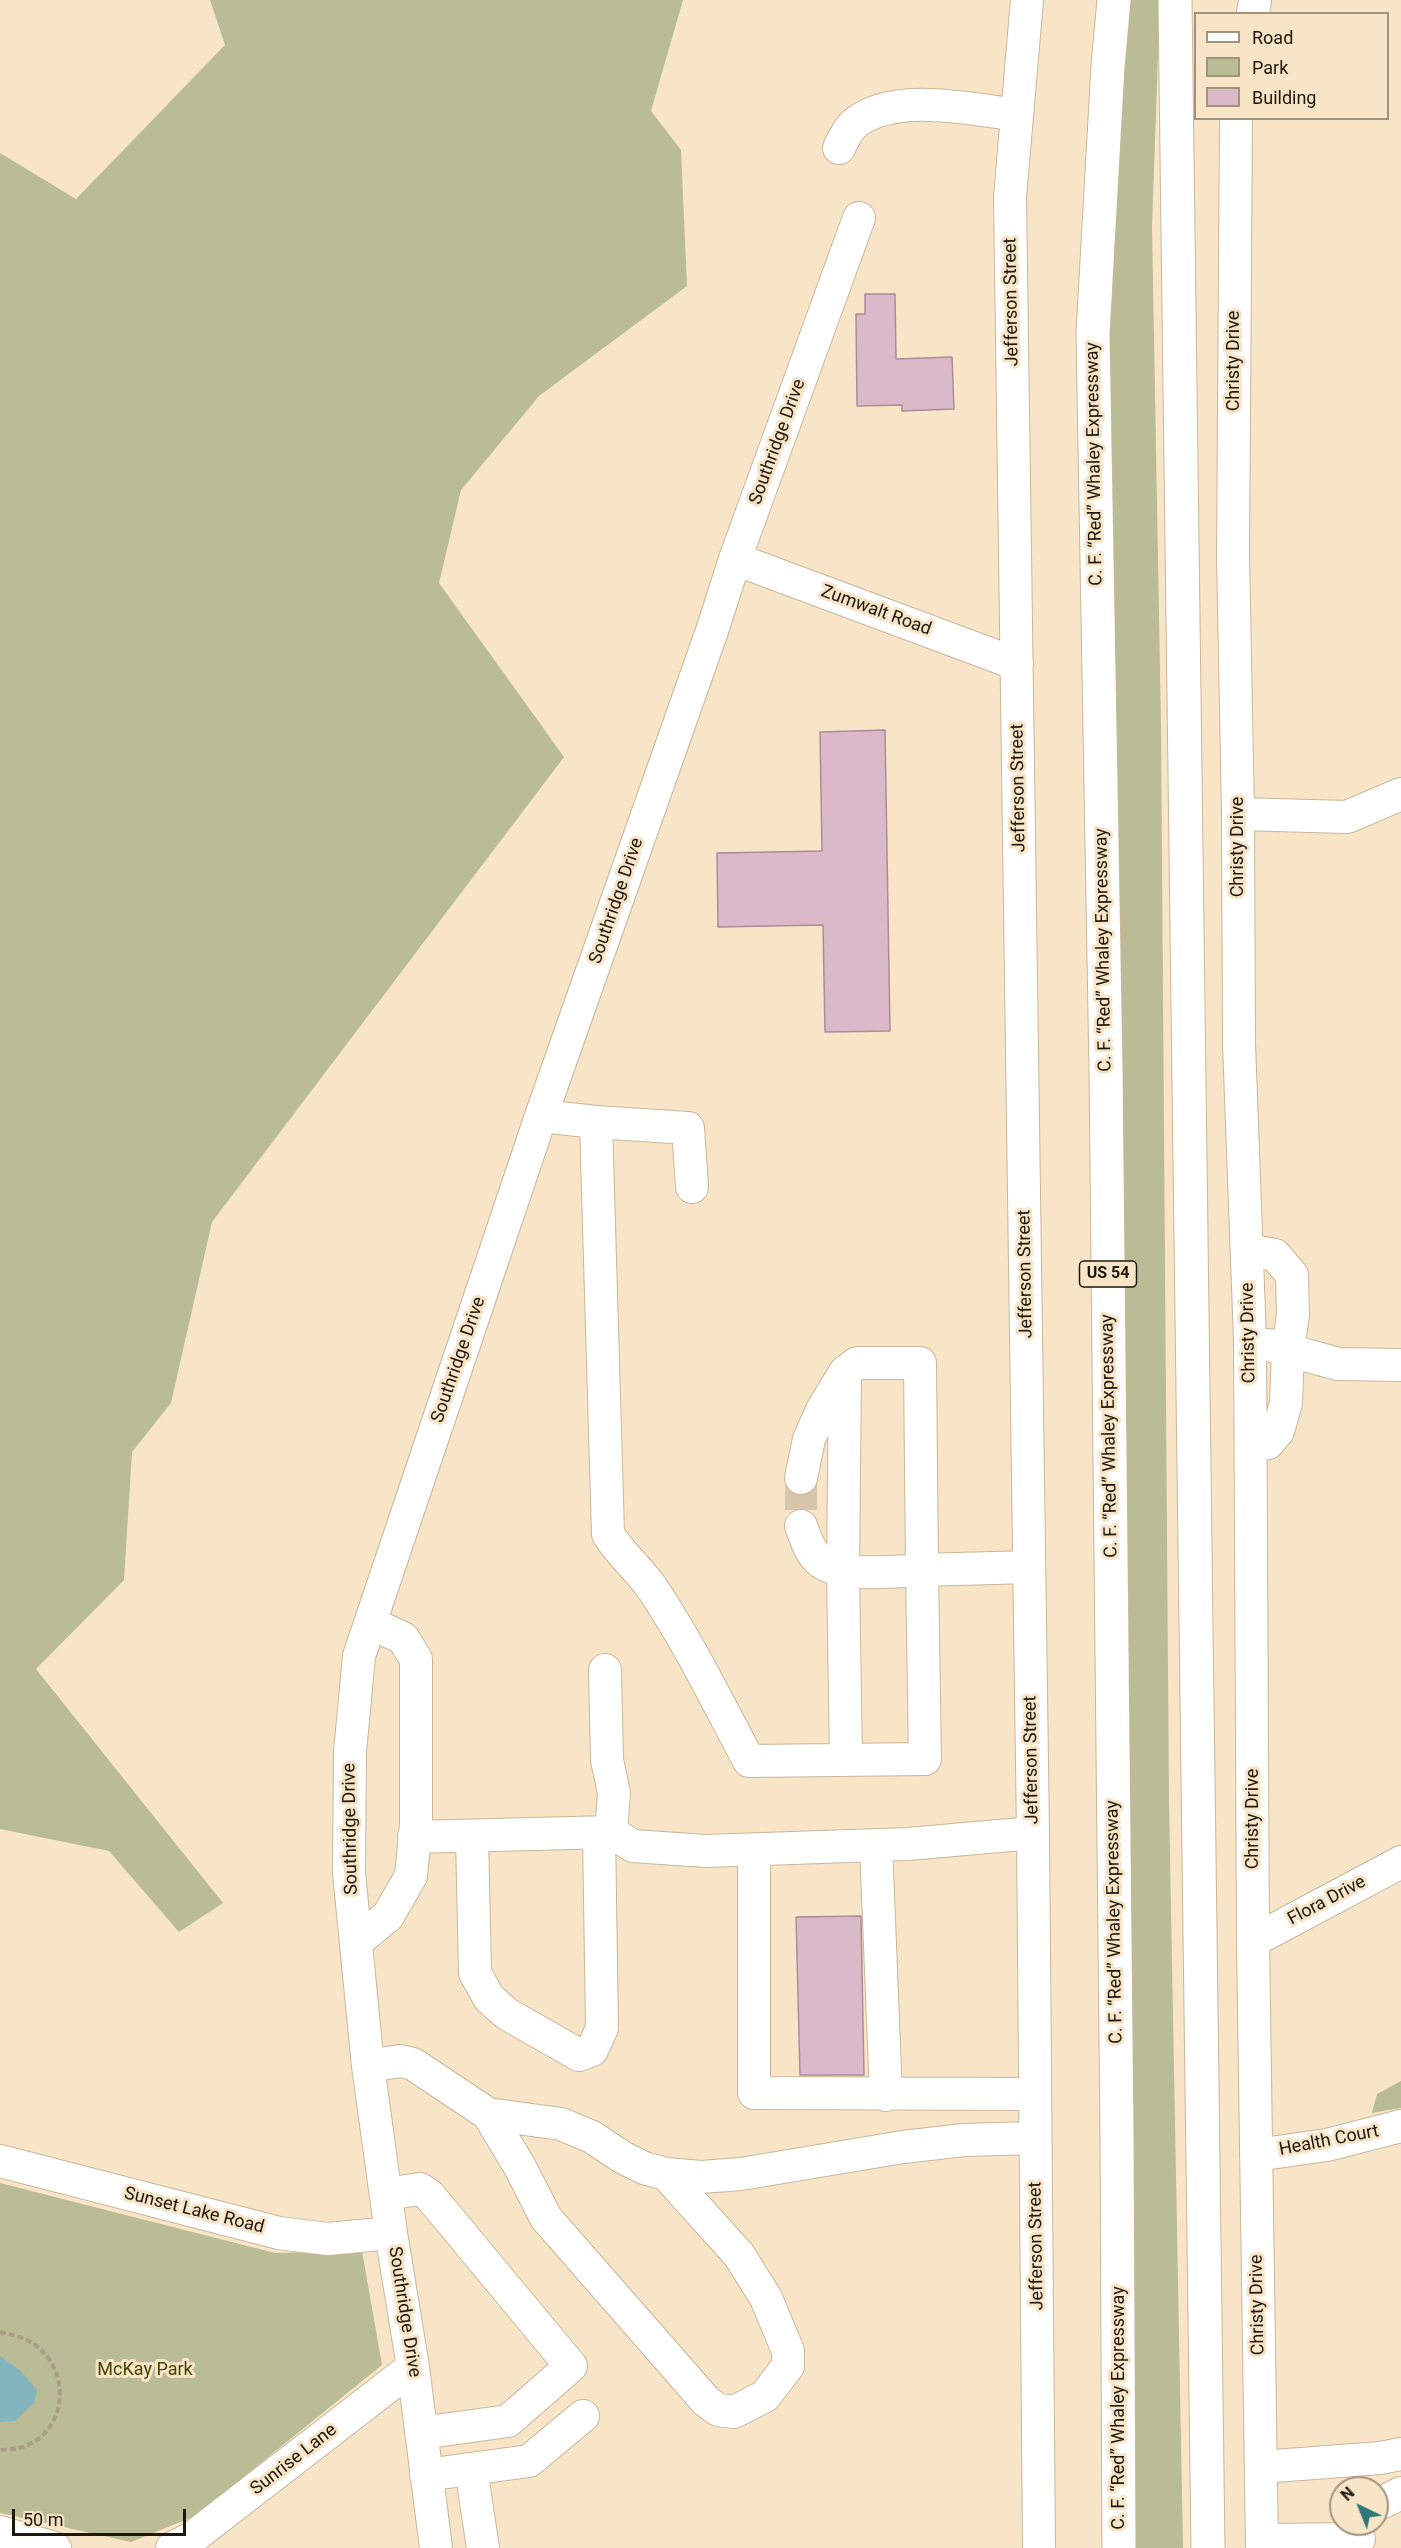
<!DOCTYPE html>
<meta charset="utf-8">
<style>
body{margin:0}
#map{position:relative;width:1401px;height:2548px;overflow:hidden;background:#f8e5c8;font-family:Roboto,sans-serif}
canvas{display:block}
.legend{position:absolute;left:1194px;top:12px;width:195px;height:108px;box-sizing:border-box;background:#f8e5c8;border:2px solid #a0937d;margin:0;padding:8px 10px;list-style:none;font-size:18px;color:#1d170c}
.legend li{display:flex;align-items:center;gap:12px;height:30px}
.legend b{width:30px;border:2px solid #a0937d}
.north{position:absolute;left:1329px;top:2476px;width:60px;height:60px;box-sizing:border-box;background:#f8e5c8;border:2px solid #a0937d;border-radius:50%;rotate:317deg;font-size:16px;font-weight:700;line-height:24px;text-align:center;color:#1d170c}
.north::after{content:'';display:block;margin:auto;width:21px;height:27px;background:#2d777a;clip-path:polygon(50% 0,100% 100%,50% 72%,0 100%)}
.scale{position:absolute;left:12px;top:2509px;width:174px;height:27px;box-sizing:border-box;border:3px solid #1d170c;border-top:0;padding-left:8px;font-size:18px;line-height:21px;white-space:nowrap;color:#1d170c;-webkit-text-stroke:4px #f8e5c8;paint-order:stroke}
</style>
<div id="map">
<canvas width="1401" height="2548"></canvas>
<ul class="legend">
<li><b style="height:8px;background:#fff"></b>Road</li>
<li><b style="height:16px;background:#b9bc95"></b>Park</li>
<li><b style="height:16px;background:#dbb9c8"></b>Building</li>
</ul>
<div class="north">N</div>
<div class="scale">50 m</div>
</div>
<script>
const context = document.querySelector('canvas').getContext('2d');
context.lineJoin = 'round';
function fill(path, color) {
  context.fillStyle = color;
  context.fill(path, 'evenodd');
}
function stroke(path, color, width, dash) {
  context.strokeStyle = color;
  context.lineWidth = width;
  context.lineCap = dash ? 'butt' : 'round';
  context.setLineDash(dash || []);
  context.stroke(path);
}
function label(font, color, halo, rows, align = 'center') {
  context.font = font + ' Roboto,sans-serif';
  context.lineWidth = 6;
  context.setLineDash([]);
  context.textBaseline = 'middle';
  context.strokeStyle = halo;
  context.fillStyle = color;
  for (const [text, x, y, turn = 0] of rows) {
    context.save();
    context.translate(x, y);
    context.rotate((+turn || 0) * Math.PI / 180);
    context.textAlign = isNaN(turn) ? turn : align;
    if (halo) context.strokeText(text, 0, 0);
    context.fillText(text, 0, 0);
    context.restore();
  }
}
const green = new Path2D(`
 M 210,0 L 683,0 L 651,111 L 681,150 L 687,286 L 539,396 L 461,490 L 439,583 L 564,757 L 212,1222 L 171,1403 L 132,1452 L 124,1580 L 36,1669 L 223,1903 L 179,1932 L 109,1851 L 0,1829 L 0,153 L 76,199 L 225,45 Z
 M 1129,0 L 1160,0 L 1152,227 L 1161,725 L 1169,1802 L 1183,2548 L 1134,2548 L 1108,304 Z
 M 1401,2081 L 1401,2108 L 1372,2113 L 1377,2094 Z
 M 0,2183 L 275,2253 L 362,2251 L 382,2365 L 195,2516 L 131,2542 L 0,2513 Z`);
const water = new Path2D(`
 M 0,2356 L 20,2370 L 37,2390 L 34,2403 L 15,2421 L 0,2422 Z`);
const building = new Path2D(`
 M 865,294 L 895,294 L 896,359 L 952,357 L 954,409 L 902,411 L 902,405 L 857,406 L 856,314 L 865,314 Z
 M 885,730 L 890,1031 L 825,1032 L 823,925 L 718,927 L 717,853 L 822,851 L 820,732 Z
 M 861,1916 L 864,2075 L 800,2075 L 796,1917 Z`);
const minorTunnel = new Path2D(`
 M 801,1478 L 801,1526`);
const path = new Path2D(`
 M 0,2332 C 12,2335 25,2337 35,2345 C 74,2373 66,2436 19,2448 C 13,2450 6,2449 0,2450`);
const minor = new Path2D(`
 M 1027,0 L 1010,197 L 1033,1833 L 1039,2548
 M 1253,14 L 1255,0
 M 1236,118 L 1233,554 L 1238,814 L 1239,1043 L 1250,1340 L 1253,1941 L 1262,2548
 M 839,148 C 843,140 848,129 854,124 C 893,91 971,109 1017,115
 M 735,559 L 1017,664
 M 1238,814 L 1347,817 L 1401,794
 M 541,1116 L 596,1122 L 608,1534 C 620,1554 639,1569 652,1588 C 689,1643 718,1703 749,1761 L 925,1759 L 922,1570 L 1029,1567
 M 596,1122 L 688,1128 L 692,1187
 M 1247,1250 L 1275,1255 L 1292,1275 L 1293,1315 L 1288,1350 L 1286,1403 L 1278,1431 L 1268,1443 L 1251,1445
 M 1269,1345 L 1338,1364 L 1401,1365
 M 845,1374 L 843,1571 L 846,1760
 M 801,1478 L 809,1439 L 823,1408 L 845,1372 L 857,1363 L 920,1363 L 922,1570 C 896,1571 843,1578 821,1562 C 810,1554 806,1539 801,1526
 M 611,1832 L 633,1846 L 706,1851 L 908,1844 L 1033,1833
 M 472,1836 L 475,1973 L 489,1998 L 507,2014 L 579,2055 L 592,2050 L 602,2028 L 599,1832
 M 414,1837 L 611,1832 L 614,1793 L 607,1760 L 605,1670
 M 876,1845 L 886,2095
 M 754,1849 L 754,2093 L 1035,2094
 M 1253,1941 L 1401,1862
 M 356,1942 L 388,1916 L 411,1876 L 416,1824 L 416,1659 L 403,1638 L 370,1623
 M 368,2066 L 400,2061 L 413,2064 L 488,2114 L 561,2124 L 592,2137 L 622,2157 L 644,2168 L 666,2174 L 701,2177 L 741,2174 L 903,2147 L 964,2140 L 1035,2138
 M 488,2114 L 520,2167 L 546,2218 L 706,2401 L 718,2410 L 734,2412 L 765,2396 L 788,2366 L 788,2351 L 766,2298 L 739,2255 L 666,2174
 M 1256,2155 L 1327,2145 L 1401,2126
 M 0,2161 L 279,2233 L 328,2239 L 391,2233
 M 386,2194 L 420,2189 L 429,2195 L 571,2366 L 508,2421 L 421,2433
 M 1261,2467 L 1380,2458 L 1401,2454
 M 471,2469 L 483,2548
 M 426,2475 L 529,2461 L 583,2416
 M 1377,2505 L 1401,2493
 M 0,2532 L 55,2548
 M 1262,2540 L 1359,2539
 M 172,2548 L 192,2538 L 413,2367
 M 436,2548 L 413,2367 L 391,2233 L 368,2066 L 349,1873 L 350,1752 L 359,1656 L 541,1116 L 713,628 L 735,559 L 859,218`);
const highway = new Path2D(`
 M 1114,0 L 1108,66 L 1093,333 L 1106,1070 L 1117,2137 L 1119,2548
 M 1175,0 L 1208,2548`);
const shields = [
 [1108,1274,57]
];
const shieldNames = [
 ["US 54",1108,1274]
];
const streetNames = [
 ["Jefferson Street",1012,302,-91],
 ["Christy Drive",1234,361,-90],
 ["Southridge Drive",778,442,-70],
 ["C. F. “Red” Whaley Expressway",1095,464,-91],
 ["Zumwalt Road",876,611,20],
 ["Jefferson Street",1019,788,-91],
 ["Christy Drive",1238,847,-90],
 ["Southridge Drive",617,901,-71],
 ["C. F. “Red” Whaley Expressway",1104,950,-91],
 ["Jefferson Street",1026,1274,-91],
 ["Christy Drive",1249,1333,-91],
 ["Southridge Drive",459,1360,-71],
 ["C. F. “Red” Whaley Expressway",1110,1436,-91],
 ["Jefferson Street",1032,1760,-91],
 ["Christy Drive",1253,1819,-90],
 ["Southridge Drive",351,1829,-91],
 ["Flora Drive",1327,1901,-28],
 ["C. F. “Red” Whaley Expressway",1115,1922,-91],
 ["Health Court",1329,2141,-11],
 ["Sunset Lake Road",194,2211,14],
 ["Jefferson Street",1037,2246,-91],
 ["Christy Drive",1258,2305,-91],
 ["Southridge Drive",404,2312,81],
 ["C. F. “Red” Whaley Expressway",1119,2408,-90],
 ["Sunrise Lane",294,2460,-38]
];
const parkNames = [
 ["McKay Park",145,2370]
];
fill(green, '#b9bc95');
fill(water, '#84b5bf');
fill(building, '#dbb9c8');
stroke(building, '#ac8c9a', 1.5);
stroke(minorTunnel, '#d7c6ac', 32, [32, 16]);
stroke(minor, '#c9b79b', 34);
stroke(highway, '#c9b79b', 35);
stroke(path, '#ab9c86', 4, [6, 3]);
stroke(minor, '#fff', 32);
stroke(highway, '#fff', 33);
for (const [x, y, w] of shields) {
  const box = new Path2D();
  box.roundRect(x - w / 2, y - 13, w, 26, 4.5);
  context.fillStyle = '#f8e5c8';
  context.fill(box);
  stroke(box, '#1d170c', 1.5);
}
label('bold 16px', '#1d170c', null, shieldNames);
label('18px', '#1d170c', '#f8e5c8', streetNames);
label('18px', '#434500', '#f8e5c8', parkNames);
</script>
